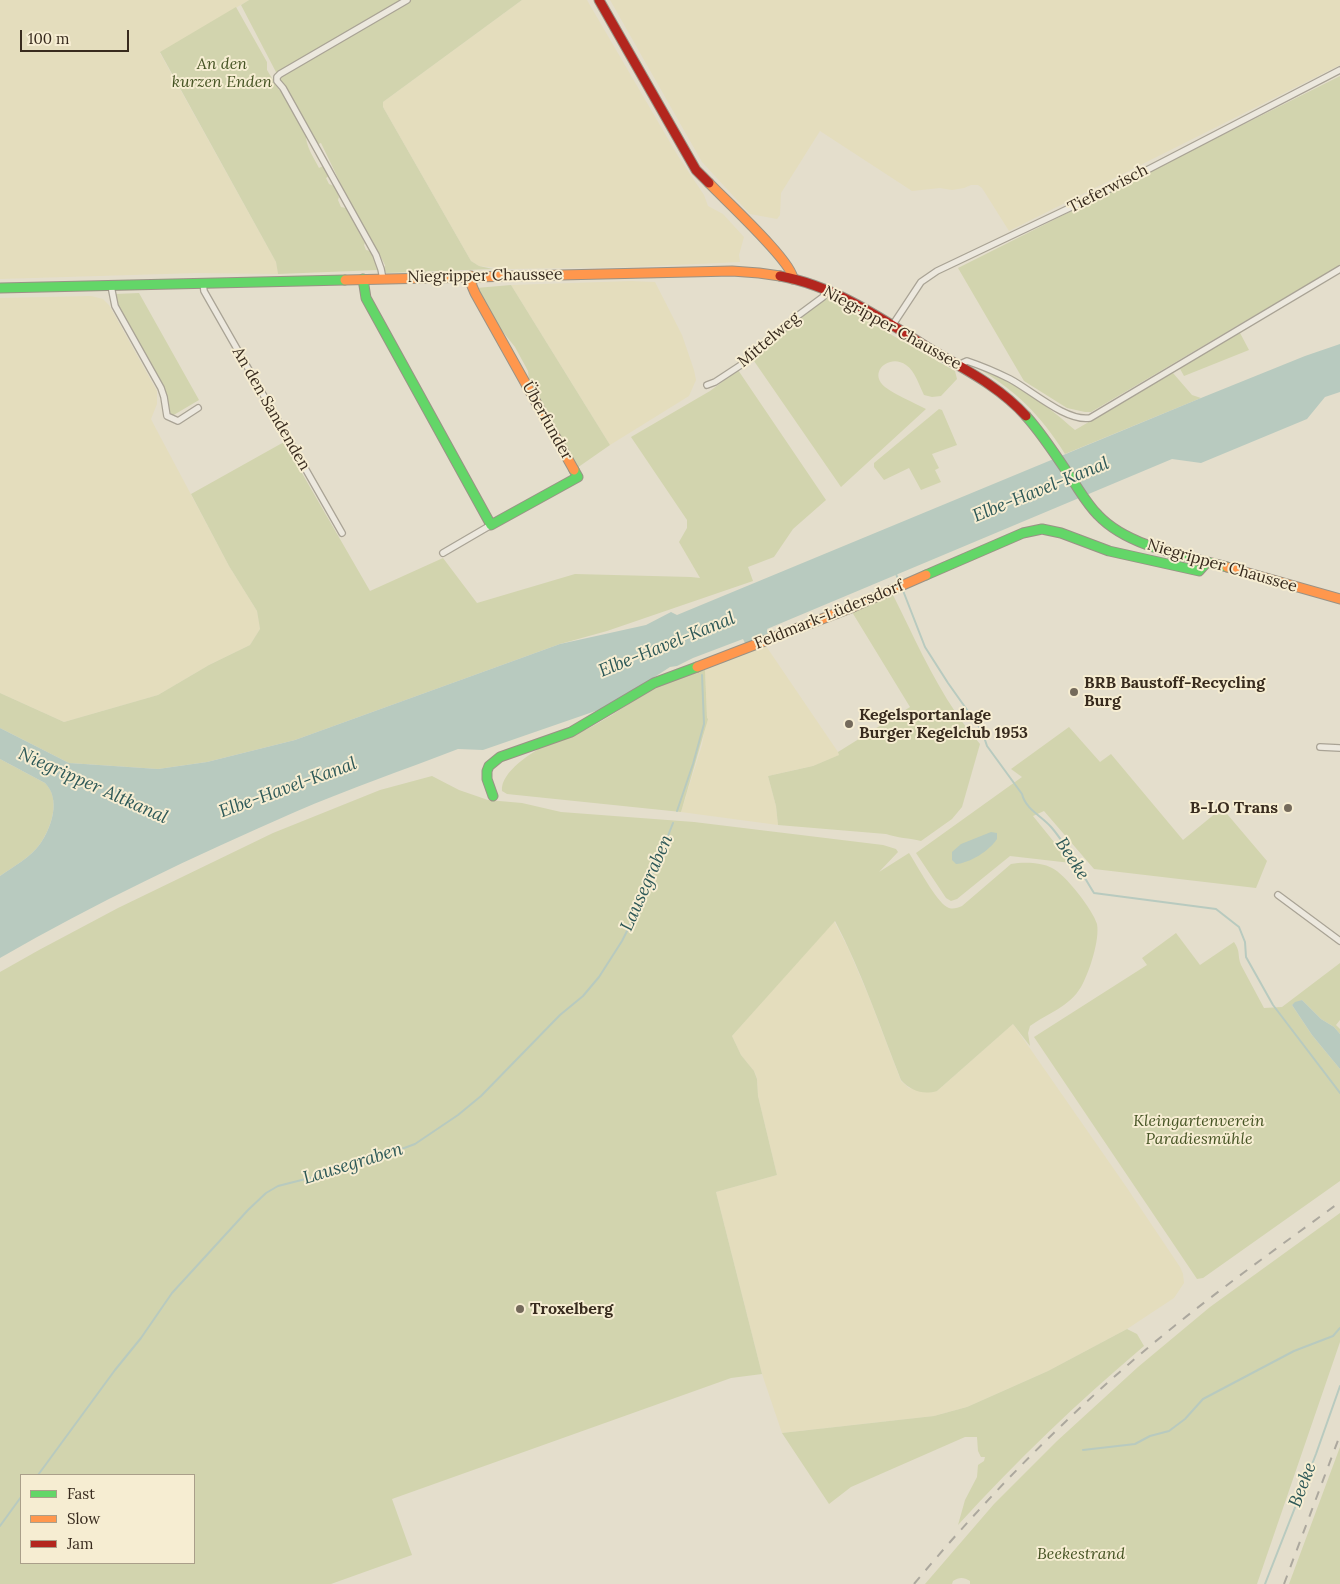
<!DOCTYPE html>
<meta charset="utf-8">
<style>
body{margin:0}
#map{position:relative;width:1340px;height:1584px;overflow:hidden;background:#e4decc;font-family:Lora,serif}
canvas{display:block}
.legend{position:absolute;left:20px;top:1474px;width:175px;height:90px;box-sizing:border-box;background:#f6edd2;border:1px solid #aa9f8a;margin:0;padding:6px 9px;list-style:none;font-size:15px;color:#382b1e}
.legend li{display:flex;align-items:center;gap:10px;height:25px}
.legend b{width:25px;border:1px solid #aa9f8a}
.scale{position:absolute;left:20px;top:30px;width:109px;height:22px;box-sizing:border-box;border:2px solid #382b1e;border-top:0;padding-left:6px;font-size:15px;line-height:18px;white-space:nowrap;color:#382b1e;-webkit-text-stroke:4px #f6edd2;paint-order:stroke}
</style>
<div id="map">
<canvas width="1340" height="1584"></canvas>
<ul class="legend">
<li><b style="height:6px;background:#63d668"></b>Fast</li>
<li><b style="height:6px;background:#ff974d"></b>Slow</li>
<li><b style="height:6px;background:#b3261e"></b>Jam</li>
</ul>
<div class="scale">100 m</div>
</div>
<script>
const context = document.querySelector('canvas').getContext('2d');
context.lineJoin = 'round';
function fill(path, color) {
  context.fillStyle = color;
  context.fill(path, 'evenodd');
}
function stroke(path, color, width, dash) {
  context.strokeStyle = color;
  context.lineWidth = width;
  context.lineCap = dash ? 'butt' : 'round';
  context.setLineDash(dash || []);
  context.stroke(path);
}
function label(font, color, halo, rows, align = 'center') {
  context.font = font + ' Lora,serif';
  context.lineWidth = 4;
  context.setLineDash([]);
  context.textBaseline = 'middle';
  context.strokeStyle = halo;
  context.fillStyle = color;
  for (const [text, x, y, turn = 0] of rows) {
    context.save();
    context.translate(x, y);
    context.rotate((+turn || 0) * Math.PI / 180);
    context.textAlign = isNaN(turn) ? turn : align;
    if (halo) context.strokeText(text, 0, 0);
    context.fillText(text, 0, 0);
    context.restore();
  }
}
const farmland = new Path2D(`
 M 0,0 L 249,0 L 160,53 L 276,262 L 278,274 L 198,273 L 0,279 Z
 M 522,0 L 587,0 L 678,156 L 704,195 L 708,206 L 723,214 L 744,237 L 739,255 L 740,262 L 631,267 L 510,269 L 479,266 L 471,261 L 383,107 L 383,102 Z
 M 610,0 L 1340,0 L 1340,65 L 1009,231 L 982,188 L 978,185 L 971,185 L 964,188 L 952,190 L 940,188 L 912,191 L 820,131 L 781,193 L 780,215 L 777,219 L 750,214 L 702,162 Z
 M 631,281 L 655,282 L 682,335 L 694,370 L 696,380 L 689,396 L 610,445 L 511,285 Z
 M 91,296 L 103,299 L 109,305 L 157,391 L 157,404 L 151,419 L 154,425 L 229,566 L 257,611 L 260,629 L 250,645 L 209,665 L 158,695 L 64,722 L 0,693 L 0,298 Z
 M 766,646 L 840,755 L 813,766 L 768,776 L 776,806 L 778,825 L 681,812 L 702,745 L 707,718 L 705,670 Z
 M 834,921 L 848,948 L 869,997 L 901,1081 L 909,1088 L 937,1091 L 1013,1024 L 1125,1185 L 1180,1267 L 1183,1274 L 1184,1283 L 1174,1298 L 1127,1329 L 1048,1371 L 967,1407 L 934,1416 L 782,1433 L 762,1374 L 716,1192 L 777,1175 L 758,1096 L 757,1078 L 754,1071 L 741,1055 L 732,1036 Z`);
const green = new Path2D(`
 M 249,0 L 403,0 L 277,74 L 241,5 Z
 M 411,0 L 522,0 L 383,102 L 383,107 L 471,261 L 479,266 L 493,269 L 386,273 L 384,269 L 385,265 L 364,226 L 361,226 L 321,143 L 316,145 L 280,80 L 283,75 Z
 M 236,7 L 267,62 L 267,70 L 279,90 L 282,90 L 306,134 C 305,145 314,158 319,168 L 323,166 L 329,176 L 326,178 L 329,184 L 334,186 L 339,197 L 338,200 L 341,207 L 346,208 L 365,243 L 364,245 L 366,250 L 371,251 L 376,262 L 378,270 L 278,274 L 276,262 L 160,52 Z
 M 1340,76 L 1340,265 L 1091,412 L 1085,412 L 1067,408 L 1024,381 L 958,268 Z
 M 511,285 L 610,445 L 577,468 L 542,405 L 539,394 L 529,380 L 528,371 L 515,347 L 495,322 L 476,288 Z
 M 139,293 L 199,400 L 172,416 C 168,411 166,396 163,389 L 118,308 L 115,294 Z
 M 827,298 L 955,371 L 957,379 L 941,396 L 932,397 L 924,395 C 919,385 915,371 906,365 C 890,353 867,372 885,387 C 897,396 913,402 926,409 L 841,487 L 754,361 C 777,340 799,311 827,298 Z
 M 1239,331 L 1249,350 L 1184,376 L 1179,367 Z
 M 976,367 C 1014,379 1045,404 1075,430 L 1173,373 L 1192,395 L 1201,398 L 1065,454 C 1041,415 1015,390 976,367 Z
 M 738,370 L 826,500 L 793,529 L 774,557 L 748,567 L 753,581 L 607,631 L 560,644 L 295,740 L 207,762 L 158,769 L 69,763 L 0,728 L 0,693 L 64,722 L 158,695 L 209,665 L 250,645 L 260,629 L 257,611 L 229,566 L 191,494 L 284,442 L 370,591 L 443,558 L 477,603 L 575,574 L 691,577 L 700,578 L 679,542 L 687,528 L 687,520 L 631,437 L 710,391 Z
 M 939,409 L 942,410 L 957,445 L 932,454 L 939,468 L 935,470 L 941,482 L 921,490 L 909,468 L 884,480 L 874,467 L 874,463 Z
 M 893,595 C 913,635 931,676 956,713 C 963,724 972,734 980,744 L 962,807 L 952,819 L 921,841 C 910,838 897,838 886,834 L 778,825 L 776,806 L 768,776 L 813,766 L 839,755 L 838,752 L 910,707 L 852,612 Z
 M 705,670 L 707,718 L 708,719 L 681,812 L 507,794 L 502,791 C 500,772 533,751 548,744 C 562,738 578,734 591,727 C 631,706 658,678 705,670 Z
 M 1069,727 L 1100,762 L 1111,754 L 1183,840 L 1222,808 L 1267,861 L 1256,888 L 1094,869 L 1044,811 L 1033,816 L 1071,863 L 1010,856 L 957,899 L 951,901 L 946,898 L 916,853 L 1022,777 L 1011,769 Z
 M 0,759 L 45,783 C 61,798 52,827 40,844 C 31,857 13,867 0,876 Z
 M 432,776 L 459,790 L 488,800 L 522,803 L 561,812 L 694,822 L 883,845 L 896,849 L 898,852 L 879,872 L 909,853 C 917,865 936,901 947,907 C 952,910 957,908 962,906 L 1011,864 C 1023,862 1041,862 1052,868 C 1065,874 1093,910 1097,924 C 1100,940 1089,973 1081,987 C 1069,1007 1048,1013 1030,1026 L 1028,1033 L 1030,1046 L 1013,1024 L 937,1091 C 923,1095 911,1091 901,1080 C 880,1027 862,972 835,921 L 732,1036 L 741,1055 L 754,1071 L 757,1079 L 758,1096 L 777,1175 L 716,1192 L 762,1374 L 731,1378 L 392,1499 L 412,1555 L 331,1584 L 0,1584 L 0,972 L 39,950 L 118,908 L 273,833 L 380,790 ZM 194,1475 L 194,1563 L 21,1563 L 21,1475 Z
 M 1176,933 L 1200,965 L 1234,942 C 1241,952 1237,955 1241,965 L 1264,1008 L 1282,1007 L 1340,963 L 1340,1020 L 1336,1025 L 1340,1029 L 1340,1034 L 1334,1027 L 1321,1019 L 1302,1000 L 1292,1005 L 1312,1035 L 1340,1069 L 1340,1181 L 1203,1278 L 1197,1279 L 1034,1037 L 1147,965 L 1142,958 Z
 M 1340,1213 L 1340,1342 L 1257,1584 L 970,1584 L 970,1581 C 964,1577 959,1577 953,1581 L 952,1584 L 925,1584 L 994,1504 L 1057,1441 L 1138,1367 L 1210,1307 Z
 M 1127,1329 L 1137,1334 L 1144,1346 C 1078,1402 1016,1461 958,1525 L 965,1500 L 977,1477 L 978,1465 L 984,1461 L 985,1457 L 981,1457 L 978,1451 L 977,1437 L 965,1437 L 851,1487 L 829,1504 L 782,1433 L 934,1416 L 967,1407 L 1048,1371 Z
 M 1340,1447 L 1340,1584 L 1289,1584 Z`);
const water = new Path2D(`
 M 1340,344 L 1340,392 L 1325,397 L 1307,419 L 1201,463 L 1172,459 L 767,629 L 769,634 L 745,643 L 743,639 L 693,658 L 677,666 L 670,667 L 610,706 L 483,750 L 458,749 C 404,770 348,789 295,812 C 194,856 95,903 0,958 L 0,876 C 13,867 31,857 40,844 C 52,827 61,799 45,783 L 0,759 L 0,728 L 69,763 L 158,769 L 207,762 L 295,740 L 560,644 L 646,625 L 671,612 L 677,615 L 1201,398 L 1305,356 Z
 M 991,832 L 997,833 L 997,839 C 989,851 970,863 956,864 L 952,860 L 952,852 L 961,844 Z
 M 1302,1000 L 1321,1019 L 1334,1027 L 1340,1034 L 1340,1069 L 1312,1035 L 1292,1005 L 1295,1002 Z`);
const stream = new Path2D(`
 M 896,574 L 900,584
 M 902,588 L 925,647 L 948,683 L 982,731 L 987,746 L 1022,794 C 1026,810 1042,816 1052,828 C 1068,847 1081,872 1094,893 L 1216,909 L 1239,927 L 1245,942 L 1246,957 L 1273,1005 L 1340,1093
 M 677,811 L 693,764 L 704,724 L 702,675
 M 1083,1450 L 1135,1444 L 1150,1436 L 1169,1431 L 1185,1419 L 1203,1399 L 1294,1351 L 1333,1336 L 1340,1328
 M 38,1475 L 115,1370 L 141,1338 L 172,1293 L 248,1210 L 266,1193 L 278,1186 L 353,1167 L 415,1144 L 458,1115 L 481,1096 L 560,1015 L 583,996 L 599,977 L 622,941 L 645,895 L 673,823
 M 0,1526 L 21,1497
 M 1265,1584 L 1316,1454 L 1340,1386`);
const street = new Path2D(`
 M 383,279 L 381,269 L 376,255 L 283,88 L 277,81 L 277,77 L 280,74 L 407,0
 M 203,283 L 204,291 L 342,533
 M 111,286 L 115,306 L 161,388 L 164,397 L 167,416 L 178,421 L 198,408
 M 892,326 L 921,282 L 937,271 L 1122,183 L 1340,70
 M 958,365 L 967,361 C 982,366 996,372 1010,379 C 1031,390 1066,422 1090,418 L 1340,269
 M 707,385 L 715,382 L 750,359 L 796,317 L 823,297 L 828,290
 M 443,553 L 491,525
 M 1320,747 L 1340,748
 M 1278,895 L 1340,941`);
const fast = new Path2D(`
 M 363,279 L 366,298 L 491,525 L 578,477 L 574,470
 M 0,288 L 345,280
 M 1026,416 C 1043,435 1057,457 1071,478 C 1080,491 1087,504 1098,515 C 1128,547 1186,556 1227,567
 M 926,575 L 1023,533 L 1042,529 L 1061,533 L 1109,551 L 1199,571 L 1207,562
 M 493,796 L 487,779 L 487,771 L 489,766 L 500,757 L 571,732 L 654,683 L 697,667`);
const slow = new Path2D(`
 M 709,183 C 724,199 793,262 793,279
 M 471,276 L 472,286 L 475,293 L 574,470
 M 345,280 L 732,271 L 759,273 L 780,276
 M 1227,567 L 1340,599
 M 697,667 L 853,607 L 926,575`);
const jam = new Path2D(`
 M 599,0 L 696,170 L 709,183
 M 780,276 C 835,286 884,320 930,349 C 964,369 999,386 1026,416`);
const rail = new Path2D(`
 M 914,1584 C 986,1498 1064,1418 1150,1346 C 1211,1295 1276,1249 1340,1202
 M 1284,1584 L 1340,1435`);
const markers = [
 [1074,692,5,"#746a5b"],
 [849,724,5,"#746a5b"],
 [1288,808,5,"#746a5b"],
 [520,1309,5,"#746a5b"]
];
const parkNames = [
 ["An den",222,64],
 ["kurzen Enden",222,82],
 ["Kleingartenverein",1199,1121],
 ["Paradiesmühle",1199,1139],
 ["Beekestrand",1081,1554]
];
const streetNames = [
 ["Tieferwisch",1108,189,-27],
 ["Niegripper Chaussee",485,276,-1],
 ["Niegripper Chaussee",892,328,29],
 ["Mittelweg",769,340,-40],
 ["An den Sandenden",271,409,60],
 ["Überfunder",547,421,61],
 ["Niegripper Chaussee",1222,566,16],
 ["Feldmark-Lüdersdorf",829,615,-22]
];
const poiNames = [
 ["BRB Baustoff-Recycling",1084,683],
 ["Burg",1084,701],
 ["Kegelsportanlage",859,715],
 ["Burger Kegelclub 1953",859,733],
 ["B-LO Trans",1278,808,"right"],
 ["Troxelberg",530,1309]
];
const waterNames = [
 ["Elbe-Havel-Kanal",1041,490,-22],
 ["Elbe-Havel-Kanal",667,645,-22],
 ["Niegripper Altkanal",93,786,24],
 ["Elbe-Havel-Kanal",288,788,-20],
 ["Beeke",1072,859,57],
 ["Lausegraben",647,883,-66],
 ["Lausegraben",353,1164,-17],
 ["Beeke",1303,1485,-69]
];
fill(farmland, '#e4ddbd');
fill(green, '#d2d4ae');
fill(water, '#b8cabf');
stroke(stream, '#b8cabf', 2);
stroke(street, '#a9a395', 8);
stroke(fast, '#999285', 11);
stroke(slow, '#999285', 11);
stroke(jam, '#999285', 11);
stroke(street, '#ece8de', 5.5);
stroke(fast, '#63d668', 9);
stroke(slow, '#ff974d', 9);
stroke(jam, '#b3261e', 9);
stroke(rail, '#aca89e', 2, [9, 9]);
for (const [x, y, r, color] of markers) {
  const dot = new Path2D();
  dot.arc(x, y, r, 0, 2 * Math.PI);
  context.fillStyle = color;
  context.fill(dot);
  stroke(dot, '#f6edd2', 2);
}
label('italic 16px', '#465424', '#f6edd2', parkNames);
label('16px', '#382b1e', '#f6edd2', streetNames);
label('bold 16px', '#382b1e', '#f6edd2', poiNames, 'left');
label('italic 18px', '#2d5857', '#f6edd2', waterNames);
</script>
